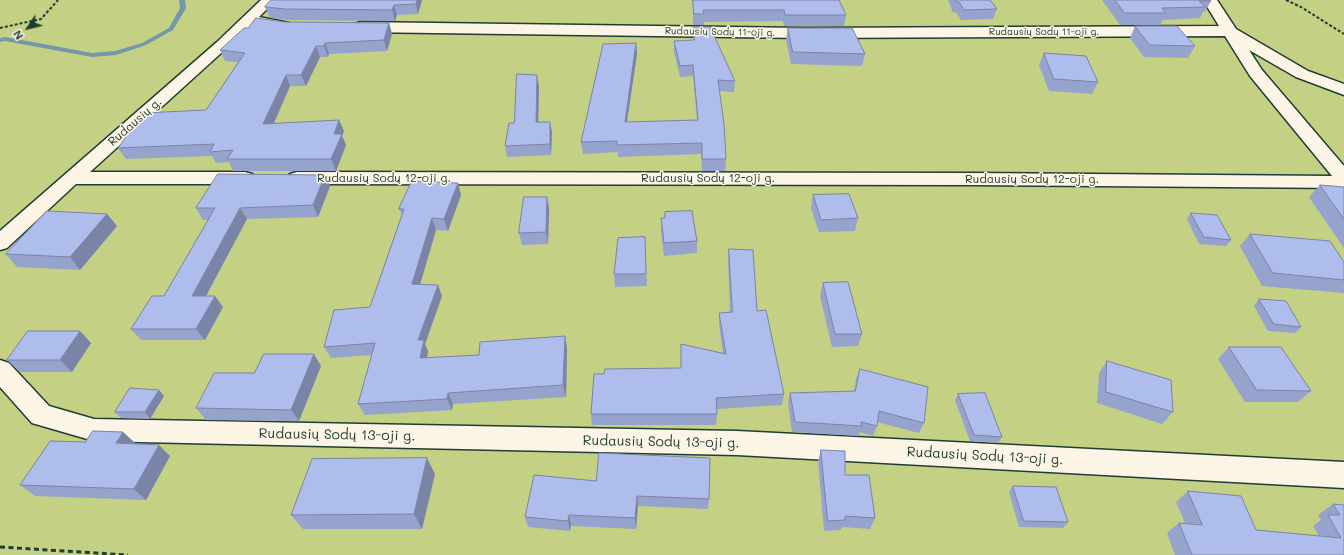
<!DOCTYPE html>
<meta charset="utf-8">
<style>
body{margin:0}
#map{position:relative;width:1344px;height:555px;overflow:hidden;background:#e5e4e7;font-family:Mali,sans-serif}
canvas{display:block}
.north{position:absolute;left:8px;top:8px;width:40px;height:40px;-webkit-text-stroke:3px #fcf5e5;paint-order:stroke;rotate:235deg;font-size:11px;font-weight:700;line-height:16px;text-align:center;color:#1f3d34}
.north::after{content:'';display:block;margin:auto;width:14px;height:18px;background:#1f3d34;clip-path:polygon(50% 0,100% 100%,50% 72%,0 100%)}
</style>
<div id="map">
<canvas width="1344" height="555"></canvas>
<div class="north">N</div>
</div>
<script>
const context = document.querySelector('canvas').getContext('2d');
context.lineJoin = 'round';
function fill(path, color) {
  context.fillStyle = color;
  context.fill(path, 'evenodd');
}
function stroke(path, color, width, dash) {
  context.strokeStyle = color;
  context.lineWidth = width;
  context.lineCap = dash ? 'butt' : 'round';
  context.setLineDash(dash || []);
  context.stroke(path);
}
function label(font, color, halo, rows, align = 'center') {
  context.font = font + ' Mali,sans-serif';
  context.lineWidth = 3;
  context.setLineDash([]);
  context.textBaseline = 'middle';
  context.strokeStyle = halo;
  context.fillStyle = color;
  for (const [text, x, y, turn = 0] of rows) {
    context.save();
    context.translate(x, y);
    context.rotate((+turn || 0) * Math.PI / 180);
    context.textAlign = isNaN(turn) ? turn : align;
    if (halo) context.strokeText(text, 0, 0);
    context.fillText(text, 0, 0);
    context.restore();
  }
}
const green = new Path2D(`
 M 0,0 L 1344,0 L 1344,555 L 0,555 Z`);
const stream = new Path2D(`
 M 179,0 L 185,0 L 186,8 L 173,30 L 146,45 L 116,55 L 92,57 L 5,41 L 0,42 L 0,38 L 5,37 L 92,53 L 115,51 L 142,43 L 169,28 L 180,8 Z`);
const pathFar1 = new Path2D(`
 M 1286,0 L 1301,7 L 1344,34
 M 0,28 L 41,19 L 58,0`);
const path = new Path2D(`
 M 0,547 L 128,555`);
const minor = new Path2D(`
 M 261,0 L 276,0 L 259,17 L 289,23 L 292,26 L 289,29 L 284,31 L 252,25 L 90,172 L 245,172 L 252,174 L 255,178 L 252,182 L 245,184 L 76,184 L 7,248 L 0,250 L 0,231 L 217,42 Z
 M 1203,0 L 1217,0 L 1236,29 L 1308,71 L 1344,84 L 1344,95 L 1296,77 L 1249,50 L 1262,70 L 1344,166 L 1344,188 L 973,185 L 297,184 L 290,182 L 287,178 L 290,174 L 297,172 L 973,173 L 1332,176 L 1250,76 L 1225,36 L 804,38 L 360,32 L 355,30 L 352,27 L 355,24 L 360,22 L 804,28 L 1219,26 Z
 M 0,360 L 9,363 L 49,406 L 94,419 L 737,431 L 1344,462 L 1344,488 L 737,455 L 94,441 L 32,423 L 0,387 Z`);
const wall = new Path2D(`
 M 422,0 L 418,14 L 397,15 L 395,21 L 289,20 L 270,18 L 265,7 Z
 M 693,0 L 839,0 L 846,15 L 844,26 L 784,26 L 783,21 L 704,22 L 704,25 L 693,25 Z
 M 948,0 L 990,0 L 997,9 L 993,19 L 961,20 L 956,12 L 953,13 Z
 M 1102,0 L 1210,0 L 1211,1 L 1205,12 L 1203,12 L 1200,18 L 1163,20 L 1160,25 L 1120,25 Z
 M 285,22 L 389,23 L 392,34 L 387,51 L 329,54 L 328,57 L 320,57 L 306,86 L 290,86 L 274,124 L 339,120 L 344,131 L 342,136 L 346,145 L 336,171 L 233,171 L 229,162 L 216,163 L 212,156 L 126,159 L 118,148 L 206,110 L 238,62 L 225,61 L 220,50 L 248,28 Z
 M 1135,26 L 1195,46 L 1188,58 L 1144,57 L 1130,38 Z
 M 694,27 L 735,81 L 734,92 L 719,91 L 726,159 L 725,171 L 702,171 L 701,154 L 618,157 L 618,152 L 583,154 L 581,142 L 636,43 L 637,54 L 627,122 L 697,120 L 693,76 L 680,77 L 674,52 L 674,41 L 693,40 Z
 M 788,28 L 865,54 L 862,66 L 791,64 L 786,39 Z
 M 1044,53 L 1098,82 L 1092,94 L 1049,91 L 1039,65 Z
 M 539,86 L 538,122 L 552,132 L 551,155 L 507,157 L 505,146 L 514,123 Z
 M 325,175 L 330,186 L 318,217 L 247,219 L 206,296 L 223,307 L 205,340 L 141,340 L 131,329 L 164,296 L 209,220 L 203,220 L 196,208 Z
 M 458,183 L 461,195 L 448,231 L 436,230 L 420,284 L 442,296 L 425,344 L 428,351 L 427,358 L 479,355 L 565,336 L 567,348 L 566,397 L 453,404 L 452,410 L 365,415 L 358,404 L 372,355 L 331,358 L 324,347 L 370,307 L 402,215 L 399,209 Z
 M 1320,185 L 1344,187 L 1344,248 L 1309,197 Z
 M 813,195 L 858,218 L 855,231 L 819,232 L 811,208 Z
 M 547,197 L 549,209 L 548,244 L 522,245 L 519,233 Z
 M 665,212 L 697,241 L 697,253 L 664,256 L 661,231 L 661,218 L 665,218 Z
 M 1191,213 L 1231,240 L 1226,246 L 1199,244 L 1187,219 Z
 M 107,214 L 117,226 L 80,270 L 17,267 L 6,254 Z
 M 1250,234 L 1344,262 L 1344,293 L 1262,286 L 1240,246 Z
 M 645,237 L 647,286 L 615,287 L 614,274 Z
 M 729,249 L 757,311 L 784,394 L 782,405 L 717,409 L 717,414 L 716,425 L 592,425 L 591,414 L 604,374 L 681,368 L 723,354 L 719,324 L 719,313 L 730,313 L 728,261 Z
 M 823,283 L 862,334 L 858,346 L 832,347 L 820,296 Z
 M 1259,299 L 1301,327 L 1295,333 L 1268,331 L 1254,306 Z
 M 91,343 L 72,372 L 20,372 L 7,360 Z
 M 1229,347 L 1311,391 L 1298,402 L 1245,402 L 1218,359 Z
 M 1107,361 L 1173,412 L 1162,424 L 1097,403 L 1099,373 Z
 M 321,366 L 299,421 L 206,420 L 196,408 L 254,373 Z
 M 860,369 L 924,423 L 919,433 L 877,422 L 877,426 L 873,436 L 860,432 L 858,436 L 792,432 L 788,403 L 790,393 L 854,391 L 856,379 Z
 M 958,394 L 1002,437 L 998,443 L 970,441 L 955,400 Z
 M 164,396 L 150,419 L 121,418 L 115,412 Z
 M 123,432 L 135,443 L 135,444 L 170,456 L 146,500 L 35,496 L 20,485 L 85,442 Z
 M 821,450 L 845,475 L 875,518 L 870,529 L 842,527 L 841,530 L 824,531 L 818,461 Z
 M 435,474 L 422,529 L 303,529 L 291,515 Z
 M 596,481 L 709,499 L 708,509 L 638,506 L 636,529 L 571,526 L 570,531 L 528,527 L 525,517 Z
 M 1013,486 L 1068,522 L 1063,528 L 1019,527 L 1009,492 Z
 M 1188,491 L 1256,530 L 1319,536 L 1313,526 L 1321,520 L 1318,515 L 1333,504 L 1344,505 L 1344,555 L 1175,555 L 1167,533 L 1179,523 L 1185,523 L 1176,502 Z`);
const shadedWall = new Path2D(`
 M 417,0 L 422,0 L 418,14 L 416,4 Z
 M 394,5 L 397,15 L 395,21 L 392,10 Z
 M 389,23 L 392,34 L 387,51 L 384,40 Z
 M 325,43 L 329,54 L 328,57 L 324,46 Z
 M 636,43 L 637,54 L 625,134 L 625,122 Z
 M 316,46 L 320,57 L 306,86 L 301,75 Z
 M 286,75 L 290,86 L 268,136 L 263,124 Z
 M 537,75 L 539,86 L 538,133 L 536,122 Z
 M 339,120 L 344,131 L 342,136 L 346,145 L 336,171 L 331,159 L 334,134 Z
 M 550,122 L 552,132 L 551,155 L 550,144 Z
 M 325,175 L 330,186 L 318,217 L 313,205 Z
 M 458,183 L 461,195 L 448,231 L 444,219 Z
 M 547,197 L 549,209 L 548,244 L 546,232 Z
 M 240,208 L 247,219 L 200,307 L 192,296 Z
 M 107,214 L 117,226 L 80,270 L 70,257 Z
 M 432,218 L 436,230 L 417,295 L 412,284 Z
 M 438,285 L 442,296 L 425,344 L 428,351 L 425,369 L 420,358 L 418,340 Z
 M 215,296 L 223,307 L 205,340 L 196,329 Z
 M 80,331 L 91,343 L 72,372 L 60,360 Z
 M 565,336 L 567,348 L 566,397 L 563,385 Z
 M 314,354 L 321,366 L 299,421 L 291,410 Z
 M 159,390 L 164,396 L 150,419 L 145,412 Z
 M 448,393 L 453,404 L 452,410 L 447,399 Z
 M 123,432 L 135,443 L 128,455 L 116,443 Z
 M 159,445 L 170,456 L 146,500 L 134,489 Z
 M 427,458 L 435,474 L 422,529 L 414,514 Z
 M 637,496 L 638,506 L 636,529 L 635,518 Z
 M 569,515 L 571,526 L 570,531 L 568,521 Z`);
const building = new Path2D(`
 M 271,0 L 417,0 L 416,4 L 394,5 L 392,10 L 285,9 L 265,7 Z
 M 693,0 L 839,0 L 846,15 L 785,15 L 784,10 L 703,10 L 704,14 L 694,14 Z
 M 955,0 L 990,0 L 997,9 L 964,10 L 959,2 L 956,2 Z
 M 1115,0 L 1210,0 L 1211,1 L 1199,1 L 1206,7 L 1162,8 L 1166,13 L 1125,13 Z
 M 256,18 L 285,22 L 389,23 L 384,40 L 325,43 L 324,46 L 316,46 L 301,75 L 286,75 L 263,124 L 339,120 L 334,134 L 342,134 L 331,159 L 227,159 L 233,150 L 210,152 L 214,144 L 118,148 L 143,113 L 206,110 L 245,53 L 220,50 L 244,28 L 248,28 Z
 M 1135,26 L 1177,26 L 1195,46 L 1150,45 Z
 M 694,27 L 710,27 L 735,81 L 718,80 L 724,124 L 726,159 L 702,159 L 702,143 L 617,145 L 617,141 L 581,142 L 603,44 L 636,43 L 625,122 L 698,120 L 693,65 L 680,66 L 674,41 L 694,40 Z
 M 788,28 L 852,28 L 865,54 L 793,52 Z
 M 1044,53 L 1086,56 L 1098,82 L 1054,79 Z
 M 517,74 L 537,75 L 536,122 L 550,122 L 550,144 L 505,146 L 509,123 L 514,123 Z
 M 218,174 L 325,175 L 313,205 L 240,208 L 192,296 L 215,296 L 196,329 L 131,329 L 152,296 L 164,296 L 215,208 L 196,208 Z
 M 412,181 L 458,183 L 444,219 L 432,218 L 412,284 L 438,285 L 418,340 L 424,340 L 420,358 L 479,355 L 480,342 L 565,336 L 563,385 L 448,393 L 447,399 L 358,404 L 375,343 L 324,347 L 334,310 L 370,307 L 404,209 L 399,209 Z
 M 1320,185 L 1344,187 L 1344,219 Z
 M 849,194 L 858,218 L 821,220 L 813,195 Z
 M 524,197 L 547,197 L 546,232 L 519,233 Z
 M 47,211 L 107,214 L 70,257 L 6,254 Z
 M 692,211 L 697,241 L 664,243 L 661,218 L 665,218 L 665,212 Z
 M 1191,213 L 1217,215 L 1231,240 L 1204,237 Z
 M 1250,234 L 1330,241 L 1344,262 L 1344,280 L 1273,273 Z
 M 645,237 L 646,274 L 614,274 L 618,238 Z
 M 729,249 L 753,250 L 757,311 L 766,310 L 784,394 L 716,398 L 717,414 L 591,414 L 594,374 L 604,374 L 605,369 L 681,368 L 681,344 L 726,354 L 719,313 L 732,312 Z
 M 848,282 L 862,334 L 835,334 L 823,283 Z
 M 1259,299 L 1286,301 L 1301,327 L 1274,324 Z
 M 28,331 L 80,331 L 60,360 L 7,360 Z
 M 1229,347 L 1281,347 L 1311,391 L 1257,390 Z
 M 264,354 L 314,354 L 291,410 L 196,408 L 214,373 L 254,373 Z
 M 1107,361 L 1171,380 L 1173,412 L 1106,392 Z
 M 860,369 L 928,387 L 924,423 L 879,411 L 877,426 L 861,422 L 862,426 L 795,422 L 790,393 L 855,391 Z
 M 130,388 L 159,390 L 145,412 L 115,412 Z
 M 985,393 L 1002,437 L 974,435 L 958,394 Z
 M 93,431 L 123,432 L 116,443 L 159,445 L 134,489 L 20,485 L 50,441 L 85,442 Z
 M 821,450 L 845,451 L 845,475 L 869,475 L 875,518 L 845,516 L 845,520 L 828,521 Z
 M 599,453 L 710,458 L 709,499 L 637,496 L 635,518 L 569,515 L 568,521 L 525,517 L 534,475 L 596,481 Z
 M 427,458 L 414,514 L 291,515 L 312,459 Z
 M 1013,486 L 1056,487 L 1068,522 L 1024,521 Z
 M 1188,491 L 1241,496 L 1256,530 L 1341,538 L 1328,515 L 1340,515 L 1333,504 L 1344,505 L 1344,555 L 1192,555 L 1179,523 L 1202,525 Z`);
const farStreetnames = [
 ["Rudausių Sodų 11-oji g.",720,32,1],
 ["Rudausių Sodų 11-oji g.",1044,32]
];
const streetNames = [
 ["Rudausių g.",135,122,-41],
 ["Rudausių Sodų 12-oji g.",384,178],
 ["Rudausių Sodų 12-oji g.",708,178],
 ["Rudausių Sodų 12-oji g.",1032,179]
];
const nearStreetnames = [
 ["Rudausių Sodų 13-oji g.",337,435,1],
 ["Rudausių Sodų 13-oji g.",661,442,1],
 ["Rudausių Sodų 13-oji g.",985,456,3]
];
fill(green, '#c4d084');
fill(stream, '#7498a9');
stroke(minor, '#1f3d34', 3);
stroke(pathFar1, '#1f3d34', 2, [3, 2]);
stroke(path, '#1f3d34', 3, [5, 3.5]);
fill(minor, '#fcf5e5');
fill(wall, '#96a3cc');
fill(shadedWall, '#7a84a6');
fill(building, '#afbded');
stroke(building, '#7a84a6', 1);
label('10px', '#1f3d34', '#fcf5e5', farStreetnames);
label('12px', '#1f3d34', '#fcf5e5', streetNames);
label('14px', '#1f3d34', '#fcf5e5', nearStreetnames);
</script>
